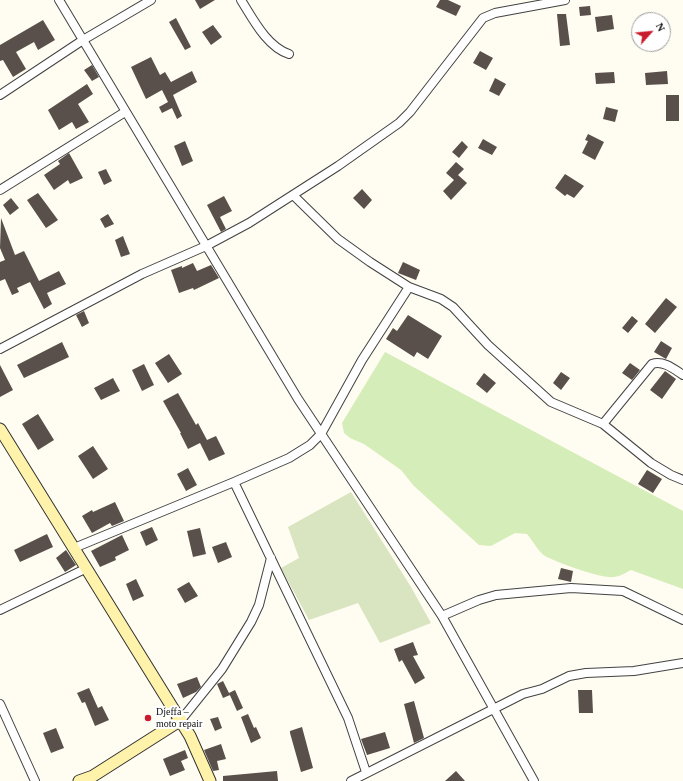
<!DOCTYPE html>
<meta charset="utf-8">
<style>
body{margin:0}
#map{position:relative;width:683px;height:781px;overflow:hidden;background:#fffcf1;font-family:Georgia,serif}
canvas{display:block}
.north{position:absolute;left:631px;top:12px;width:40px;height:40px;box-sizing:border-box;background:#fff;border:1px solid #9f9f9f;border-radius:50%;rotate:63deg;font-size:11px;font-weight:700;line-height:16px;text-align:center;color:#0f0f0f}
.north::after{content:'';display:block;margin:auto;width:14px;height:18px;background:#ca1d2b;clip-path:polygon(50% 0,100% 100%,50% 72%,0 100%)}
</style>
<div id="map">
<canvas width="683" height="781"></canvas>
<div class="north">N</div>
</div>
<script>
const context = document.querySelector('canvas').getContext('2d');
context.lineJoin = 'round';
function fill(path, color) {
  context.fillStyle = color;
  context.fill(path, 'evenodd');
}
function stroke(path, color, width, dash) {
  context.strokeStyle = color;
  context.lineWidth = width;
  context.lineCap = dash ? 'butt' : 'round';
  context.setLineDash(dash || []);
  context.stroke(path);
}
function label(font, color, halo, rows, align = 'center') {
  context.font = font + ' Georgia,serif';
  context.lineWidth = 4;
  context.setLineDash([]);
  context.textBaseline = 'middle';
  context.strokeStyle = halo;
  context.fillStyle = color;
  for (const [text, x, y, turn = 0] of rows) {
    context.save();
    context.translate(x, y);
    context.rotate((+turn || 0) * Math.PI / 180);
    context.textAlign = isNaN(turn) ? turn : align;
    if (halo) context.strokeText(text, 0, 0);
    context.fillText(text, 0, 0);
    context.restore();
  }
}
const green = new Path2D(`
 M 385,352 L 683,511 L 683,589 L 631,570 C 625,573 621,576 614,577 C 602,579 556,562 545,556 C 538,551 533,541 527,534 L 515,533 L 491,546 L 479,545 L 414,486 L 401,470 L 364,444 L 350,438 L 344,433 L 342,423 Z`);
const cemetery = new Path2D(`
 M 351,492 L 411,587 L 431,623 L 380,643 L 358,603 L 309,620 L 281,568 L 299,558 L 288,527 Z`);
const building = new Path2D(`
 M 195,0 L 215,0 L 200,9 Z
 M 440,0 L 448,0 L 461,6 L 456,16 L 436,7 Z
 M 590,6 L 591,15 L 580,16 L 579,7 Z
 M 557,14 L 566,14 L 570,45 L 560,46 Z
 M 612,15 L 614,29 L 597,32 L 595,17 Z
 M 176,18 L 191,47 L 185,50 L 169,22 Z
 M 43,20 L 55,40 L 38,50 L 34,42 L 16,52 L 26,69 L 13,77 L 3,60 L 0,61 L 0,45 Z
 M 213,25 L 222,37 L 211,45 L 202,32 Z
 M 480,51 L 493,58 L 486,70 L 473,63 Z
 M 151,57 L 160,75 L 165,72 L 171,82 L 192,71 L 197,82 L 173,95 L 182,116 L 177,119 L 172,108 L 162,113 L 159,107 L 168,102 L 162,90 L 146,99 L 131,67 Z
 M 92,65 L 99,77 L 92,81 L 84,70 Z
 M 667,71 L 668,84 L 646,85 L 645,73 Z
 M 614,72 L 615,83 L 596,84 L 595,73 Z
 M 495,78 L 506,84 L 499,96 L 489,91 Z
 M 87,84 L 93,94 L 78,104 L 89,122 L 76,129 L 72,122 L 59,130 L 48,110 Z
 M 666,95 L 679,95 L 679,121 L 666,121 Z
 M 606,107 L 618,110 L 615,122 L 603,119 Z
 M 588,134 L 604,142 L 595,160 L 582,153 L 588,141 L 585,140 Z
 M 483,139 L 497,147 L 492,155 L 478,148 Z
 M 185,141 L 193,161 L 182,166 L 174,146 Z
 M 462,141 L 468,147 L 459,158 L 452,152 Z
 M 69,153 L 83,178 L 70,184 L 68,180 L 54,190 L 44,175 L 60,164 L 58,161 Z
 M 456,162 L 464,169 L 458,175 L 467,183 L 451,200 L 443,191 L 454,180 L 446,173 Z
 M 106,169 L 112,181 L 104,185 L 98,172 Z
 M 565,174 L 584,186 L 574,198 L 567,194 L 565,196 L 555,188 Z
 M 362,189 L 372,200 L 364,209 L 353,198 Z
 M 38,193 L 58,220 L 46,228 L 27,200 Z
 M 224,196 L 232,211 L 220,217 L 226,229 L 221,232 L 207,205 Z
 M 11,198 L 19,208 L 10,215 L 3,205 Z
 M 108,214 L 114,224 L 105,228 L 100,219 Z
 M 1,218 L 15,255 L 24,251 L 39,281 L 59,271 L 66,284 L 47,293 L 52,304 L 44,309 L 30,282 L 17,288 L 19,292 L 12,295 L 5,279 L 0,281 L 0,262 L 5,260 L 0,248 Z
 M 123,236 L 130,254 L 121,257 L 115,240 Z
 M 403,262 L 420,270 L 416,280 L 398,273 Z
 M 193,263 L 197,271 L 211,265 L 219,278 L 194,290 L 193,288 L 179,293 L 171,270 L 182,266 L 182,268 Z
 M 666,298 L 677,307 L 655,333 L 645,324 Z
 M 84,311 L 89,323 L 82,327 L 76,315 Z
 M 408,315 L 442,336 L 428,359 L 417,352 L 414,357 L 386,339 L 393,328 L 397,331 Z
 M 632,316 L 638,321 L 628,333 L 622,328 Z
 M 661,341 L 672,348 L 666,359 L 654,352 Z
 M 62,342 L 69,357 L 24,378 L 17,365 Z
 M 169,354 L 182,374 L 168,383 L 155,363 Z
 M 630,363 L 640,370 L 632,380 L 622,373 Z
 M 144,364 L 154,385 L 142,391 L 132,370 Z
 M 0,365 L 13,390 L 0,397 Z
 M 665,371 L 676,379 L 662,399 L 650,390 Z
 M 561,372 L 570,378 L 561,390 L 553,383 Z
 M 484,373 L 496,383 L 487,393 L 476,384 Z
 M 113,378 L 120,391 L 101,400 L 94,388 Z
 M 178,393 L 196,425 L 198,423 L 207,440 L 216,436 L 225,454 L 209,461 L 200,443 L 188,449 L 180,433 L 181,433 L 163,401 Z
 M 38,414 L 54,440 L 38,450 L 22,424 Z
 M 93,446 L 108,469 L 93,479 L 78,456 Z
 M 188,468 L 197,485 L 186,491 L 177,474 Z
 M 647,470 L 662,479 L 653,493 L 638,484 Z
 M 115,502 L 124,521 L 112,526 L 110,523 L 92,533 L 82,516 L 92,510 L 93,512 Z
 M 152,527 L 158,540 L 146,546 L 140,532 Z
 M 200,528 L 206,554 L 193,557 L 187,531 Z
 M 47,534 L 53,547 L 20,562 L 14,550 Z
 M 122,535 L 129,550 L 115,557 L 116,560 L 100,567 L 91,551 Z
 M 226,542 L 232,557 L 218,563 L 212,547 Z
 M 66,550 L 76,565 L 65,572 L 56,558 Z
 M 561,568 L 573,571 L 571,582 L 558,579 Z
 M 136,579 L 144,596 L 133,601 L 126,584 Z
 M 189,582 L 198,596 L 185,603 L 177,589 Z
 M 413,642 L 418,655 L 413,656 L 425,678 L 415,684 L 402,660 L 399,662 L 394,649 Z
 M 197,677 L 201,687 L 196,692 L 183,698 L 177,684 Z
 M 223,681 L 230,695 L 223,698 L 217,684 Z
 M 89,688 L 98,708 L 102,706 L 109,720 L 95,726 L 85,702 L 82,703 L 77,693 Z
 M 235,690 L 243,708 L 237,711 L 229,693 Z
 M 578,690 L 592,690 L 593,713 L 579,713 Z
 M 414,701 L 424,738 L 414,743 L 404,704 Z
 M 248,714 L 254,728 L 256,727 L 261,738 L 251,743 L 241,717 Z
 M 218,717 L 222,728 L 215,731 L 210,719 Z
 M 302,727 L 313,768 L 301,772 L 290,733 L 290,731 Z
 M 56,728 L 64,748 L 51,753 L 43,733 Z
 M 385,732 L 390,748 L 367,755 L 361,739 Z
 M 221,744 L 226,759 L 217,761 L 219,770 L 213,771 L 204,750 Z
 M 185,750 L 188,758 L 181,761 L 185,770 L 170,776 L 163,759 Z
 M 277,771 L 278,781 L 223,781 L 223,776 Z
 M 456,771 L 465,781 L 445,781 Z`);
const street = new Path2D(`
 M 59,0 L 298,399 L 442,616 L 534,781
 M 241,0 C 253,19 267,47 289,54
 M 0,95 L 83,40 L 151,0
 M 0,190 L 125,112
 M 293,195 L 338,239 L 370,262 L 409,287 L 441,299 L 453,307 L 488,345 L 551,402 L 603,424 L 651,463 L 671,475 L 683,480
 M 0,349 L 142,274 L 206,246 L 249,223 L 338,166 L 399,123 L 410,112 L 483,18 L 495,13 L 565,0
 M 603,424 L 652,364 C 663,360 674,369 683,375
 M 234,482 L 348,718 L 366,772
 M 74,548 L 234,482 L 289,458 L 310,445 L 321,434 L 362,360 L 409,287
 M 0,610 L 87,568
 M 442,616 L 479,600 L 496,595 L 571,588 L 623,591 L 683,620
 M 0,704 L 35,781
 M 181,720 L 222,669 L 251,622 L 259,605 L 271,558
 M 351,781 L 523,694 L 542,689 L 569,676 L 586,673 L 634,671 L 683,663`);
const secondary = new Path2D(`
 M 0,429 L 190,736 L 210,781
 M 79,781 L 93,776 L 181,720`);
const markers = [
 [148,718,4,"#ca1d2b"]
];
const poiNames = [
 ["Djeffa –",156,712],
 ["moto repair",156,724]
];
fill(green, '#d5edb8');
fill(cemetery, '#d9e4c0');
fill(building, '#59504b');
stroke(street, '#424242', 10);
stroke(secondary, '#313131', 13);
stroke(street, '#fff', 8);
stroke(secondary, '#fff3ac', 11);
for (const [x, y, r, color] of markers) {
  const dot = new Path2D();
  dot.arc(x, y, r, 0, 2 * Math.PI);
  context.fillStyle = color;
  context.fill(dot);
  stroke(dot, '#fff', 1.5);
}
label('10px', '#0f0f0f', '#fff', poiNames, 'left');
</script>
